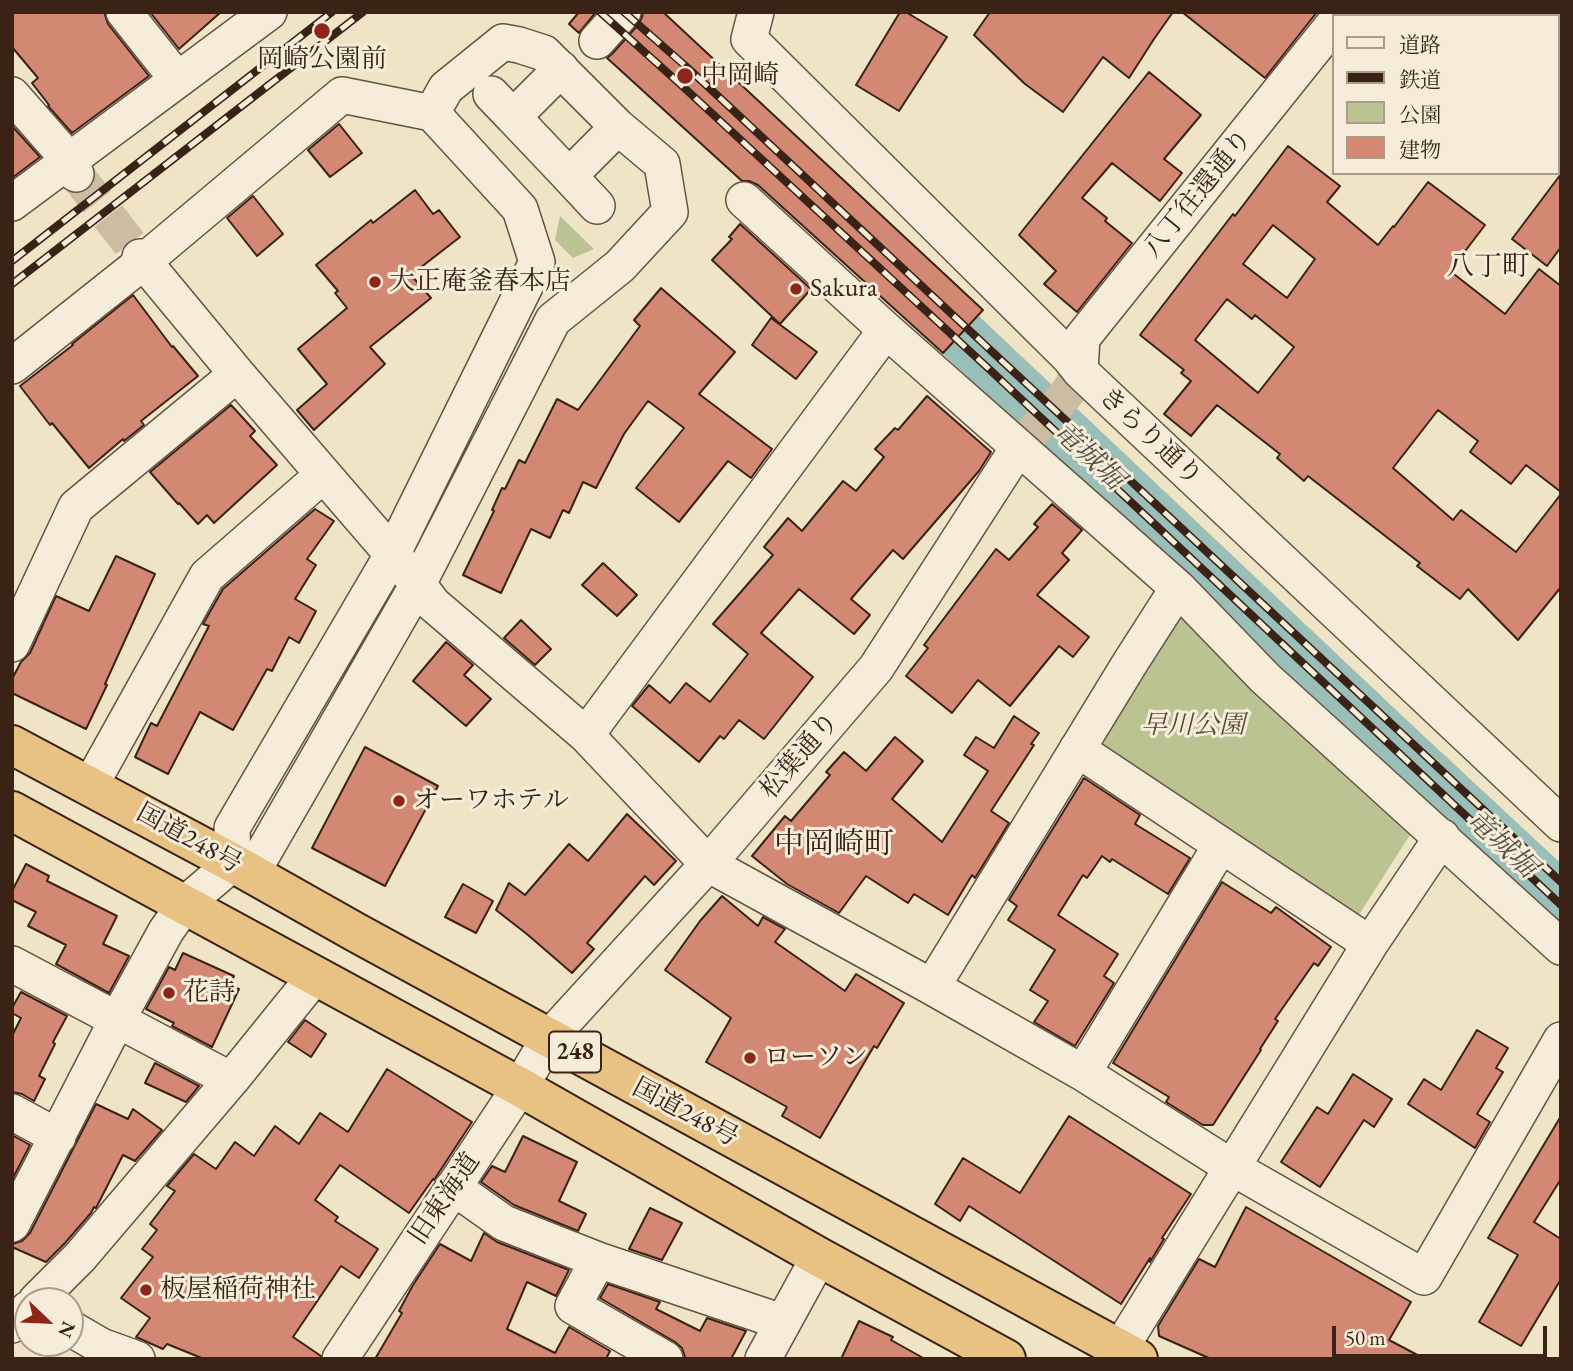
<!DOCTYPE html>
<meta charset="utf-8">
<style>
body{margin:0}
#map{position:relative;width:1573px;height:1371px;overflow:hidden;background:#efe4c5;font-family:"EB Garamond","Noto Serif JP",serif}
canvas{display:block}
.frame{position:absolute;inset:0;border:14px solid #3a2216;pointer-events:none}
.legend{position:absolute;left:1332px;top:14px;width:228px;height:161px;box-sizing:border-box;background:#f5edd9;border:2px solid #aa9c8b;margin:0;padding:9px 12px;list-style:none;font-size:21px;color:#3a2216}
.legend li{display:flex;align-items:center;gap:14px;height:35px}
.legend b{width:35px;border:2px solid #aa9c8b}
.north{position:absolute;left:14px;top:1287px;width:70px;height:70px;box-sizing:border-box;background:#f5edd9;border:2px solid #aa9c8b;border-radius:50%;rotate:113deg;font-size:19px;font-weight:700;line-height:28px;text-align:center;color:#3a2216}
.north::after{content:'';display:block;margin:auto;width:24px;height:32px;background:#8f2418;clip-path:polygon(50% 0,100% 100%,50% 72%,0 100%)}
.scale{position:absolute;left:1332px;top:1326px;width:215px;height:32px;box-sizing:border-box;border:4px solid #3a2216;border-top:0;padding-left:9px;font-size:21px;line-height:24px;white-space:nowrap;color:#3a2216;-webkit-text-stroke:5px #f5edd9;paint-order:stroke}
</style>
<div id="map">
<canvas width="1573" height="1371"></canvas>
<div class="frame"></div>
<ul class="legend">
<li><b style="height:9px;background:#f5edd9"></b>道路</li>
<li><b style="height:9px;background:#3a2216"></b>鉄道</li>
<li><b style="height:19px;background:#bcc392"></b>公園</li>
<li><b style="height:19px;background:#d38873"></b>建物</li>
</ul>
<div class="north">N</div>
<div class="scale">50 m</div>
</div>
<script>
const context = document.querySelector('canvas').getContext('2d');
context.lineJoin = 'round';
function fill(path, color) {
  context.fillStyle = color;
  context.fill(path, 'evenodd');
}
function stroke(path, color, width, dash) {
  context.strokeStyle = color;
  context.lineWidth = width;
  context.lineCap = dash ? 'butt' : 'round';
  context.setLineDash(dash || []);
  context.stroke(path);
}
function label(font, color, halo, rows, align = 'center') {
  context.font = font + ' "EB Garamond","Noto Serif JP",serif';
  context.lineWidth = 6;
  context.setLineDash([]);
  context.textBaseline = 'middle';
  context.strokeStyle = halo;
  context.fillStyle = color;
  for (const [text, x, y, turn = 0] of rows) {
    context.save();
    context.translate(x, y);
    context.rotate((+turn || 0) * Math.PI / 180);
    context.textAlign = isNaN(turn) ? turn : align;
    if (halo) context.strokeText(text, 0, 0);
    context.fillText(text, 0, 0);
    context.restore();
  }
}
const green = new Path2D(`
 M 560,216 L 594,249 L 573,258 L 555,240 Z
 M 1172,606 L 1415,827 L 1355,921 L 1086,747 Z`);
const river = new Path2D(`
 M 908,285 L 1392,742 L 1561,899`);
const building = new Path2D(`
 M 12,12 L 104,12 L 108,24 L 149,76 L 72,133 L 48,106 L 49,105 L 32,83 L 38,78 L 12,47 Z
 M 150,12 L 221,12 L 179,49 Z
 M 579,12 L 596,12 L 579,33 L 569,24 Z
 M 643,12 L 663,12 L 983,310 L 943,353 L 758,185 L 749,181 L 742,181 L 607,58 L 612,54 L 638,25 L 642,17 Z
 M 900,12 L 906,12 L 947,37 L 899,111 L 856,85 Z
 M 990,12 L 1173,12 L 1154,39 L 1129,78 L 1103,57 L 1063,112 L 1025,84 L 974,35 Z
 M 1182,12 L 1317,12 L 1265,78 Z
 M 1149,72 L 1201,115 L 1164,159 L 1182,173 L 1160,201 L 1112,163 L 1082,198 L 1107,218 L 1105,221 L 1132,243 L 1077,312 L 1044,284 L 1056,271 L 1019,235 Z
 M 339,124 L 362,153 L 330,177 L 308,150 Z
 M 12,126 L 40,157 L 12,178 Z
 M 1288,146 L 1340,186 L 1327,202 L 1378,245 L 1393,226 L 1394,227 L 1428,182 L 1485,225 L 1450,271 L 1505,314 L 1539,269 L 1561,286 L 1561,492 L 1526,465 L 1511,484 L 1470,452 L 1478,441 L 1438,410 L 1393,468 L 1453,520 L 1461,510 L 1516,552 L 1561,494 L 1561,587 L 1518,640 L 1468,589 L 1460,599 L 1417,566 L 1420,563 L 1308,476 L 1304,481 L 1277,458 L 1280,454 L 1217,405 L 1191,436 L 1164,414 L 1191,381 L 1181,373 L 1184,370 L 1140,335 L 1233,214 L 1235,216 ZM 1273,225 L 1315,259 L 1287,298 L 1243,264 ZM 1227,299 L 1252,319 L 1255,315 L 1294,347 L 1258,393 L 1195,340 Z
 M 1561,174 L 1561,247 L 1547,266 L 1512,239 Z
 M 415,190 L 433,214 L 439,210 L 460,237 L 411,275 L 431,298 L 370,347 L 385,364 L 314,430 L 297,410 L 327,384 L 298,349 L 347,308 L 335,293 L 338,291 L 316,265 L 371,220 L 373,223 Z
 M 253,196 L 283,234 L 257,256 L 227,218 Z
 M 740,224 L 811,289 L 780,324 L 712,260 L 732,239 L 729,237 Z
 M 661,288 L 735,352 L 699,394 L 772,449 L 751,478 L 728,461 L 679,522 L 636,488 L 684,428 L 648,401 L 624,434 L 596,488 L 583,482 L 569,513 L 563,510 L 550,538 L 531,529 L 501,593 L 463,575 L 494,511 L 492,510 L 502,488 L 505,489 L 519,460 L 525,463 L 557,399 L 578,410 L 640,326 L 634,320 Z
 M 133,295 L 172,347 L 173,346 L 198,376 L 141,421 L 144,425 L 124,441 L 123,439 L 89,468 L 52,423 L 50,425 L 20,386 L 73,345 L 72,344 Z
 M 771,318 L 817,352 L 796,379 L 752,345 Z
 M 927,396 L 991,452 L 979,471 L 903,559 L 893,550 L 851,599 L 870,615 L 854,634 L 799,589 L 761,633 L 813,677 L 764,739 L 739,720 L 724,739 L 720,736 L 699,762 L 632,706 L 649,685 L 670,703 L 686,683 L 710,702 L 748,654 L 713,624 L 773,555 L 764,547 L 788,518 L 802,531 L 843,481 L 856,491 L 884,457 L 875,449 L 895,428 L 898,430 Z
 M 231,405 L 255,431 L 250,436 L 277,465 L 214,523 L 207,515 L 198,524 L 179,503 L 178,504 L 150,472 Z
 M 1052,504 L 1082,530 L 1062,553 L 1069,560 L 1037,595 L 1089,637 L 1073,657 L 1059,646 L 1010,706 L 978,680 L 952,713 L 906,676 L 928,648 L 924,645 L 996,549 L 1009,560 L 1038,527 L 1034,524 Z
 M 315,509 L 334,521 L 307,559 L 316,565 L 295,599 L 316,611 L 299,643 L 289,637 L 272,671 L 267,669 L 233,730 L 200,712 L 168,774 L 135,757 L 151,723 L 157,726 L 209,626 L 203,624 L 223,589 Z
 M 116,556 L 155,574 L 105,684 L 107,685 L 86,729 L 12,693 L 12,679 L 21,662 L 30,653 L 56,596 L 89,611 Z
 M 603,563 L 637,595 L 617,616 L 582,585 Z
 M 521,620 L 551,649 L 535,665 L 504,638 Z
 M 446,642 L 473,665 L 464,675 L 491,699 L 466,726 L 413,681 Z
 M 1014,716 L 1039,733 L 1031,744 L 1034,745 L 991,811 L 1009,823 L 975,878 L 972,875 L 948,915 L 914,894 L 908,903 L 866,876 L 839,913 L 787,884 L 752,856 L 785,816 L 791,821 L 830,775 L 826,772 L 844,752 L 866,771 L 895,737 L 923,761 L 892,799 L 942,842 L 988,771 L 964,755 L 976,737 L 994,748 Z
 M 365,747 L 438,786 L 385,886 L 312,848 Z
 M 1084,778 L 1140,815 L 1135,824 L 1190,858 L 1168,894 L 1112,859 L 1110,862 L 1102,856 L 1087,878 L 1083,875 L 1058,915 L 1118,954 L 1104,976 L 1114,983 L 1075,1046 L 1034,1022 L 1048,1001 L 1030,990 L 1055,950 L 1008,920 L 1017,906 L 1009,900 Z
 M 627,814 L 676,861 L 654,885 L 645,876 L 587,943 L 594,949 L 572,973 L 528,935 L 496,910 L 509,883 L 525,895 L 569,844 L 588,861 Z
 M 26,864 L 49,876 L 47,881 L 117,916 L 103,944 L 129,956 L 109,993 L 56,964 L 66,945 L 28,926 L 36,912 L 12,900 L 12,891 Z
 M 1222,882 L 1271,913 L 1276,907 L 1331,947 L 1318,966 L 1314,963 L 1275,1019 L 1278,1021 L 1260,1049 L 1261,1050 L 1213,1125 L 1203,1125 L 1166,1102 L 1169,1097 L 1113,1063 Z
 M 463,884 L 493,901 L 476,933 L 445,917 Z
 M 722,896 L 758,926 L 763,917 L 785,929 L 775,942 L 845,991 L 856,974 L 904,1003 L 877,1048 L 874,1046 L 820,1138 L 782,1116 L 787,1107 L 706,1062 L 731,1018 L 665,970 L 700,921 Z
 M 183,953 L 234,976 L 230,984 L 239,989 L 212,1047 L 172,1026 L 174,1023 L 146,1009 L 169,967 L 175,970 Z
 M 21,992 L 67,1016 L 53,1042 L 55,1044 L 39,1076 L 45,1079 L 34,1101 L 22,1094 L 12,1092 L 12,1036 L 21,1018 L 12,1013 L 12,1008 Z
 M 305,1020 L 326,1034 L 311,1057 L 288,1042 Z
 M 1477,1030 L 1508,1048 L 1496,1068 L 1503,1072 L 1477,1114 L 1490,1122 L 1475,1148 L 1408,1104 L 1424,1079 L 1441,1090 Z
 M 155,1063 L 199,1086 L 186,1102 L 145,1083 Z
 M 387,1069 L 472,1122 L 434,1180 L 433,1179 L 409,1213 L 340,1165 L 315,1200 L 338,1217 L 335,1221 L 378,1249 L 359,1278 L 341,1266 L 293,1337 L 321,1356 L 320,1359 L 204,1359 L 167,1344 L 163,1349 L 136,1337 L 150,1318 L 121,1298 L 153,1257 L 142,1249 L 157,1230 L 150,1224 L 175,1191 L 167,1186 L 194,1154 L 216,1169 L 235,1142 L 254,1156 L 275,1126 L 299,1144 L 320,1113 L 348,1132 Z
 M 1353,1074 L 1392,1099 L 1374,1127 L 1364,1120 L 1320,1187 L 1281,1162 L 1317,1107 L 1328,1114 Z
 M 96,1104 L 128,1119 L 133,1109 L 162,1130 L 135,1161 L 123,1155 L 96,1208 L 94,1207 L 91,1213 L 65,1243 L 46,1262 L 12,1247 L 12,1244 L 22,1241 L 30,1233 Z
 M 1069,1116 L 1191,1194 L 1162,1238 L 1164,1239 L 1150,1262 L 1150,1258 L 1121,1304 L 969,1206 L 960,1221 L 935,1204 L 963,1158 L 1020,1193 Z
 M 1561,1116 L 1561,1179 L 1534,1222 L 1561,1239 L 1561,1279 L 1521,1346 L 1479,1322 L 1518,1255 L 1488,1238 Z
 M 12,1135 L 30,1145 L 12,1180 Z
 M 523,1136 L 577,1162 L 559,1201 L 586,1214 L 578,1231 L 514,1205 L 481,1182 L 492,1166 L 505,1172 Z
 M 1246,1207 L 1411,1302 L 1389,1340 L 1425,1359 L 1211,1359 L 1159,1336 L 1158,1326 L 1199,1259 L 1215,1267 Z
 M 650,1208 L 682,1223 L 662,1260 L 629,1249 Z
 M 484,1233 L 497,1242 L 569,1270 L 556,1296 L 527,1282 L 507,1329 L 555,1353 L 569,1327 L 610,1351 L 606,1359 L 375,1359 L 402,1313 L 399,1311 L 413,1285 L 440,1244 L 471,1261 Z
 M 608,1284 L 660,1302 L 656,1309 L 700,1331 L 707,1318 L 746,1331 L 731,1359 L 688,1359 L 685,1357 L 682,1348 L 675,1342 L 600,1298 Z
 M 859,1321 L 893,1337 L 891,1340 L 925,1359 L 841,1359 Z`);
const minorTunnel = new Path2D(`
 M 76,174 L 140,257
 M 1018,448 L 1068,392 L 1080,371`);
const minor = new Path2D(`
 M 124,12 L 177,79
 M 756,12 L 749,39 L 1069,357 L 1080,371 L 1561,824
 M 1433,12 L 1437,16
 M 597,41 L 623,12
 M 561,69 L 513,117 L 569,176 L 618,127
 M 491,94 L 513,117
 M 12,95 L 69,160 L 76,174
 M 1557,119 L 1561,122
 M 569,176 L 597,206
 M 744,200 L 886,330 L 1178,588 L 1265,678 L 1561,947
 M 12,203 L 269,12
 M 140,257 L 237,374 L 418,584 L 433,604 L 586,735 L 708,864 L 932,987 L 1083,1073 L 1233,1168 L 1424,1277 L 1561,1040
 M 12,366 L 143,262 L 342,95 L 432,113
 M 1080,371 L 1082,338 L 1333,25
 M 12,644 L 76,507 L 237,374
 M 586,735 L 886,330
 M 1077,749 L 1370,944
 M 90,786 L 207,576 L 323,475
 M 12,964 L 231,1080
 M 932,987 L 1130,663 L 1178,588
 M 1083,1073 L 1221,845
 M 12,1112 L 58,1137
 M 453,1187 L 504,1223 L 598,1260 L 782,1322
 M 12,1224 L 117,1020 L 166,931 L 185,904 L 233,863 L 261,857 L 418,584 L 553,320 L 620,266 L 670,212 L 662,164 L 618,127 L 544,53 L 519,45 L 503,42 L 446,88 L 432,113 L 520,209 L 537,262 L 392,555 L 232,828 L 233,863
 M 598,1260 L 573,1306 L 665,1359
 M 36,1301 L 80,1257 L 231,1080 L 315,976
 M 12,1325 L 28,1309
 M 70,1328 L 101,1346 L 137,1359
 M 1120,1349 L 1370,944 L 1442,837
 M 340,1359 L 520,1087 L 549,1038 L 708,864 L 876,668 L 1018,448
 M 763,1359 L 819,1257`);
const highway = new Path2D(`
 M 12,745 L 233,863 L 357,933 L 1138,1359
 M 12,811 L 520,1087 L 819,1257 L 1006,1359`);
const rail = new Path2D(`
 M 600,12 L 679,83 L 989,369 L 1561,905
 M 624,12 L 690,70 L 1561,882
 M 12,261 L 332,12
 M 12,284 L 363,12`);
const markers = [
 [322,31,9,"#8f2418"],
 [685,76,9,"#8f2418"],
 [375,282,7,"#8f2418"],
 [796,289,7,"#8f2418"],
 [399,801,7,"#8f2418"],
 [169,993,7,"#8f2418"],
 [750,1058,7,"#8f2418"],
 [146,1290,7,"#8f2418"]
];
const shields = [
 [575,1052,52]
];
const shieldNames = [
 ["248",575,1052]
];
const poiNames = [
 ["岡崎公園前",322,60,"center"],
 ["中岡崎",701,76],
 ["大正庵釜春本店",389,282],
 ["Sakura",810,289],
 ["オーワホテル",413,801],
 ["花詩",183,993],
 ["ローソン",764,1058],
 ["板屋稲荷神社",160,1290]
];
const streetNames = [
 ["八丁往還通り",1198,194,-51],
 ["きらり通り",1150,437,43],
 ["松葉通り",800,756,-49],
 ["国道248号",189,839,29],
 ["国道248号",685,1113,28],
 ["旧東海道",445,1199,-56]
];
const parkNames = [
 ["早川公園",1193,726]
];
const neighbourhoodNames = [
 ["八丁町",1488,267]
];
const waterNames = [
 ["竜城堀",1088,456,43],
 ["竜城堀",1501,844,43]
];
const quarterNames = [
 ["中岡崎町",834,845]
];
fill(green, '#bcc392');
stroke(river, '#9abeb8', 52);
fill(building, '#d38873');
stroke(building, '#3a2216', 2);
stroke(minorTunnel, '#cbbda2', 35, [35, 18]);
stroke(minor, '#675242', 38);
stroke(highway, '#3a2216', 42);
stroke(minor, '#f5edd9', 35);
stroke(highway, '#e8c282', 38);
stroke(rail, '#3a2216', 8);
stroke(rail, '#f5edd9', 5, [16]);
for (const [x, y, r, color] of markers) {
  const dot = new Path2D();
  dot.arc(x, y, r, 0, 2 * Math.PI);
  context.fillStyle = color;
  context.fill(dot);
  stroke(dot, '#f5edd9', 2.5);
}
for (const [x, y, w] of shields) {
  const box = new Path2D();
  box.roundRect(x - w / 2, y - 20.5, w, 41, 5);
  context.fillStyle = '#f5edd9';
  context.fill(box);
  stroke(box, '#3a2216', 2);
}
label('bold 24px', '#3a2216', null, shieldNames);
label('26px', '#3a2216', '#f5edd9', poiNames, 'left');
label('26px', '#3a2216', '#f5edd9', streetNames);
label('italic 26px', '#5a4a35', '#f5edd9', parkNames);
label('28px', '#3a2216', '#f5edd9', neighbourhoodNames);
label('italic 28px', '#575147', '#f5edd9', waterNames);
label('30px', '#3a2216', '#f5edd9', quarterNames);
</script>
